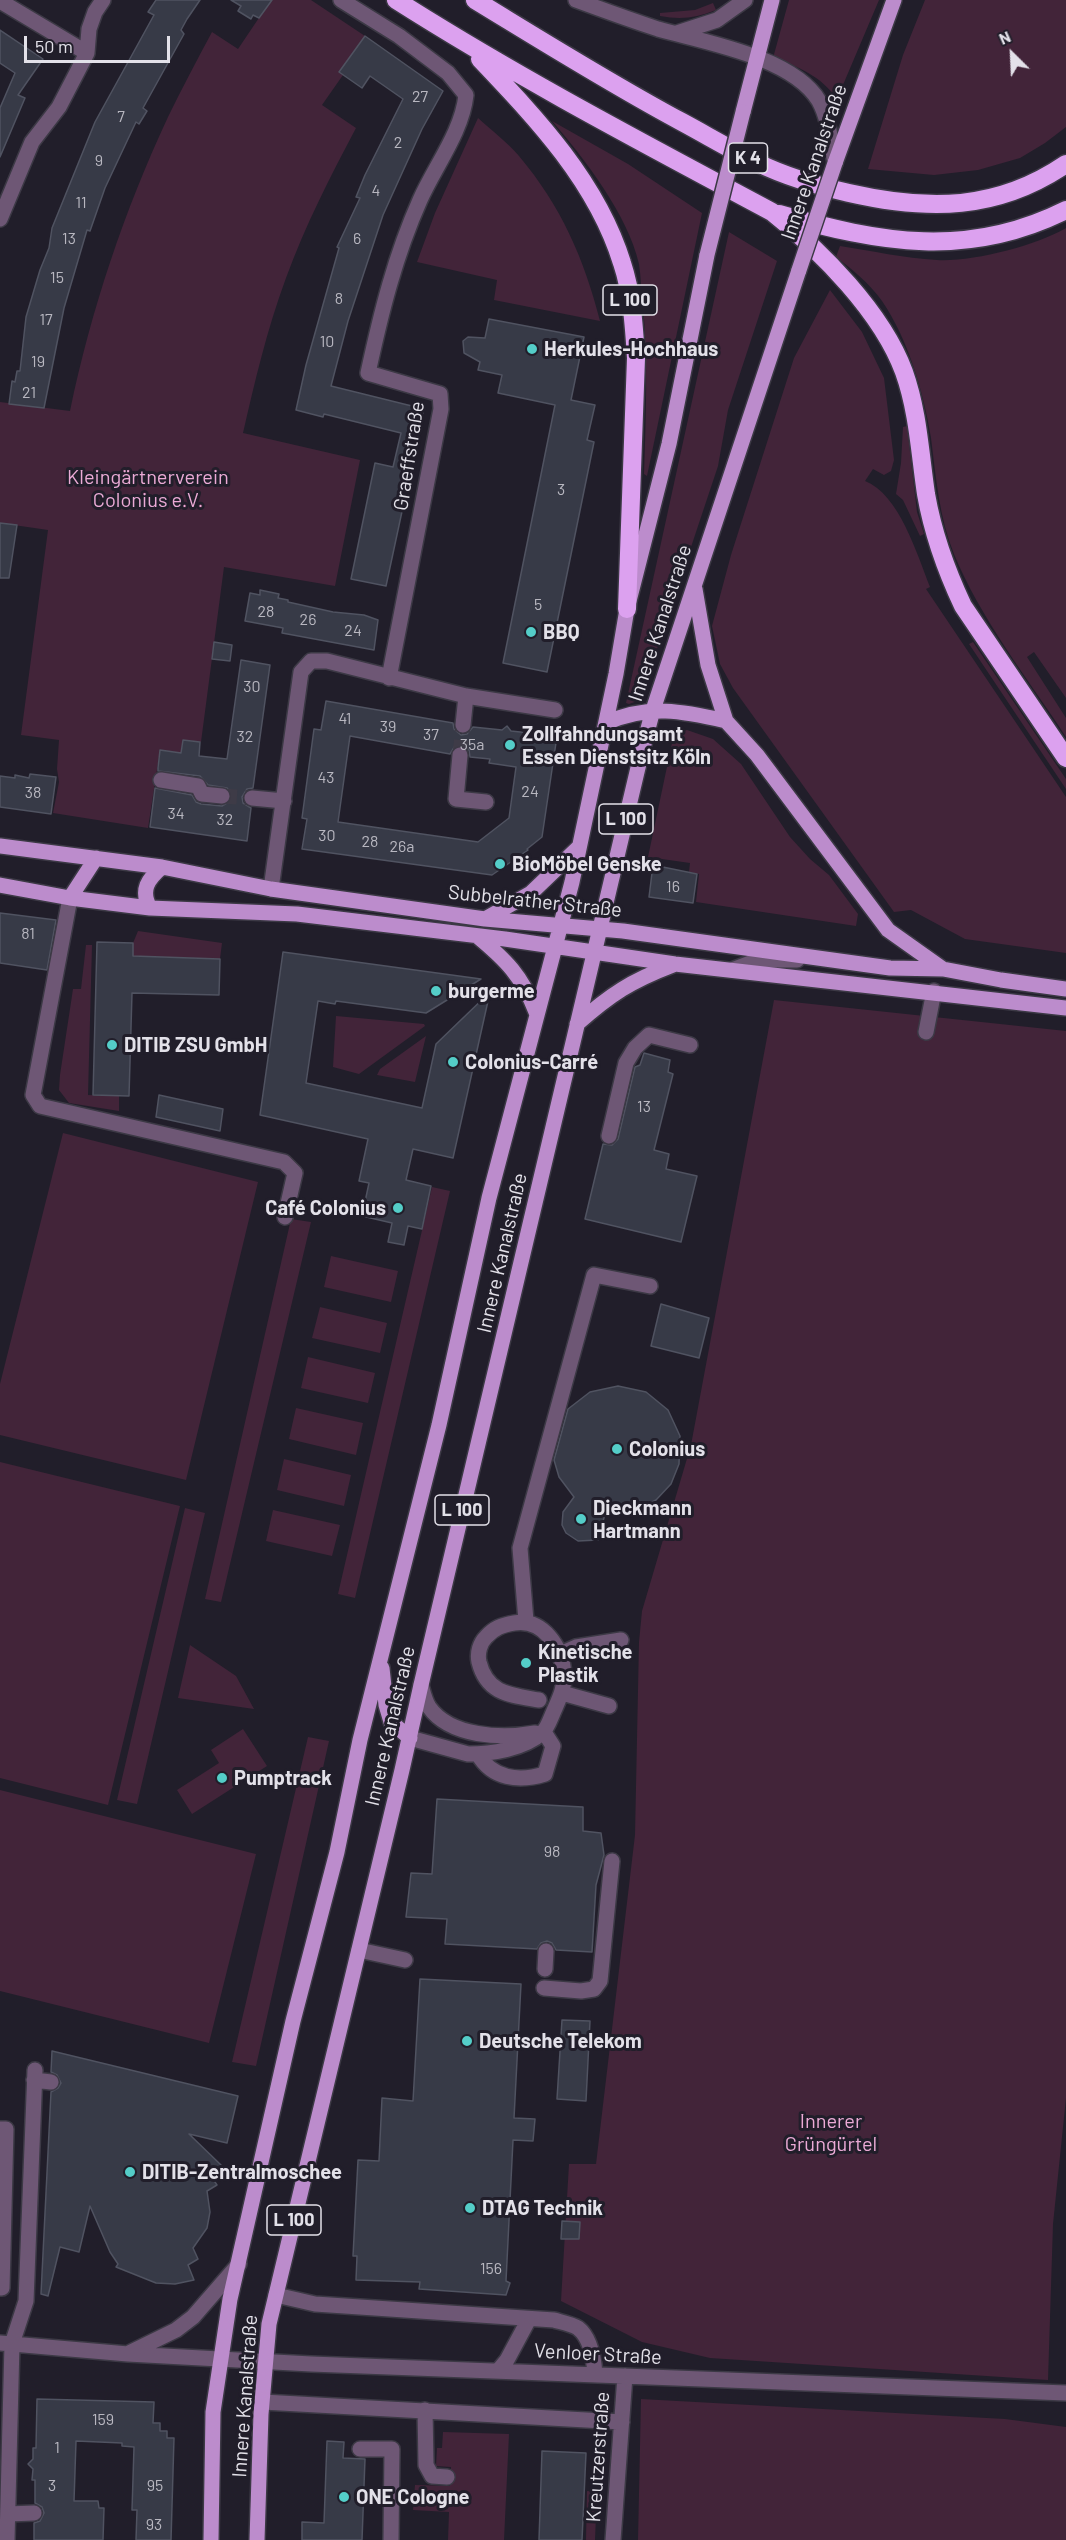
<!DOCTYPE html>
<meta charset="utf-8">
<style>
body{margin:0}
#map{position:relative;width:1066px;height:2540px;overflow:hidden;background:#211e2a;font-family:Barlow,sans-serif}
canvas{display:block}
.north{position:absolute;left:982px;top:24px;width:60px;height:60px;-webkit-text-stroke:4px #211e2a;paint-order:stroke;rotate:336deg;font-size:16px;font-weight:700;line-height:24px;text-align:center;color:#e3e1e9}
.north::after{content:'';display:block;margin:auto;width:21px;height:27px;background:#e3e1e9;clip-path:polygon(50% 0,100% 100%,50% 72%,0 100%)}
.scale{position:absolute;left:24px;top:36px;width:146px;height:27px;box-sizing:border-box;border:3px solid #e3e1e9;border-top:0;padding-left:8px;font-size:18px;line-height:21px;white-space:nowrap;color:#e3e1e9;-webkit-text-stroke:4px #211e2a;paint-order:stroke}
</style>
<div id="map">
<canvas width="1066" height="2540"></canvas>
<div class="north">N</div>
<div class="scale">50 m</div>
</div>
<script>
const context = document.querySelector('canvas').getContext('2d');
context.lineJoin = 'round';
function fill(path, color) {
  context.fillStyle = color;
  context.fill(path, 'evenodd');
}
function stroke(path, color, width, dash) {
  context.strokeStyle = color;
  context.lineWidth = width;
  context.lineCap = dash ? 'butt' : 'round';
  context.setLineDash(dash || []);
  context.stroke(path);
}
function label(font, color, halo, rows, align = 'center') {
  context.font = font + ' Barlow,sans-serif';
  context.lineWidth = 6;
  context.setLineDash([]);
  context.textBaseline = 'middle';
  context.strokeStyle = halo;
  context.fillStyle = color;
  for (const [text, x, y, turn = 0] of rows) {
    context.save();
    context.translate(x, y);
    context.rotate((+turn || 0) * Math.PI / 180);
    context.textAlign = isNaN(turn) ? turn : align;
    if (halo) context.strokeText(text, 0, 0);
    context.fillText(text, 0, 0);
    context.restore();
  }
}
const green = new Path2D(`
 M 271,0 L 311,0 L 365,36 L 340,72 L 343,75 L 322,105 L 356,128 C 330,177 305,226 286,278 C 267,329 255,381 243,433 L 360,460 L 335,586 L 224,567 L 201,742 L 183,740 L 181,753 L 160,750 L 148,828 L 53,813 L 59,782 L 57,769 L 59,740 L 21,735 L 48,530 L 0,523 L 0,402 L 70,411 C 91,310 124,211 168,117 C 182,88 197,60 212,32 L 238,49 Z
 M 789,0 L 879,0 L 837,99 C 821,76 799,67 773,58 Z
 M 925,0 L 1066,0 L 1066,127 L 1045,143 L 1020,158 L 978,170 L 934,175 L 868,169 L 903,55 Z
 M 713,3 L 716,10 C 696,18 681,20 660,16 L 660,13 L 695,10 Z
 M 478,118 C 491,130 507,142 519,156 C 561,206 584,258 600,321 L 494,300 L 497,280 L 417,262 L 435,213 Z
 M 552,121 L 628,164 L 702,213 L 647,476 L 644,474 C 646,417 648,362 643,305 C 641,292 641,277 639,264 C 628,215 584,158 552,121 Z
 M 1066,228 L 1066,698 L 1034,652 L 1027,657 L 1066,718 L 1066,737 C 1028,679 980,618 954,554 C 939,517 936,477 931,438 C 924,393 908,339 882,301 C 870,284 852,269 836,257 L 840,246 C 872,251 904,258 937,260 C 972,262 1035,246 1066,228 Z
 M 729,232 L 777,261 L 728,410 L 718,466 L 640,700 L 629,704 L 626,703 Z
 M 830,290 L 862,332 L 884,378 L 894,460 L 891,471 L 884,475 L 873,469 L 865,481 C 899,494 917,554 930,587 L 926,589 L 1066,797 L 1066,953 L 965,939 L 911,910 L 894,912 L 733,688 L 720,664 L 712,626 L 731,555 L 794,358 Z
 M 907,426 L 917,512 L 924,534 L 920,536 L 903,500 L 896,494 L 901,463 L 903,427 Z
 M 973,642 L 1066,779 L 1066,789 L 969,644 Z
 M 687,730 L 713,739 L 741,764 L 790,837 L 810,859 L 829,875 L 858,914 L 856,926 L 696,902 L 699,874 L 689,872 L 690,863 L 648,857 L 672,743 L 676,733 Z
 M 138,931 L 222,943 L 220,959 L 133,956 L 133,943 Z
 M 86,945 L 92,945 L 88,1095 L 119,1096 L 119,1111 L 69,1103 L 59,1090 L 60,1075 L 73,989 L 81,989 Z
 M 774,1000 L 1066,1031 L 1066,2098 L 1053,2224 L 1048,2380 L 710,2358 L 642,2342 L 561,2301 L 569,2164 L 596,2164 L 635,1835 L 639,1642 L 642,1611 L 691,1445 Z
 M 336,1016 L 424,1024 L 425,1026 L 359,1074 L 333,1067 Z
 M 426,1036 L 415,1082 L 377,1075 L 380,1069 Z
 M 63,1133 L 258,1182 L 186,1480 L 0,1435 L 0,1384 Z
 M 432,1187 L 450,1191 L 355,1598 L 338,1594 Z
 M 291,1219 L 311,1222 L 221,1602 L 205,1599 Z
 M 331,1256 L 398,1271 L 391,1302 L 324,1287 Z
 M 320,1307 L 387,1323 L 380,1353 L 312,1338 Z
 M 308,1357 L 375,1373 L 368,1403 L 301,1388 Z
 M 296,1408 L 363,1423 L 356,1455 L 289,1439 Z
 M 284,1459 L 351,1475 L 344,1506 L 277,1490 Z
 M 0,1462 L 180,1506 L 108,1805 L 0,1778 Z
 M 185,1508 L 205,1513 L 137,1804 L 117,1800 Z
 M 273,1510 L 340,1525 L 332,1556 L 266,1541 Z
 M 190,1645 L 236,1676 L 254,1709 L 178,1698 Z
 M 243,1729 L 267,1766 L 192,1814 L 177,1790 L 219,1763 L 211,1750 Z
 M 308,1737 L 329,1741 L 256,2066 L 232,2062 Z
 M 0,1790 L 256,1854 L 209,2043 L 0,1991 Z
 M 641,2399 L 1005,2419 L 1066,2427 L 1066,2540 L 638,2540 Z
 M 443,2432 L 509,2434 L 504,2540 L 448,2540 L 449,2512 L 413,2510 L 415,2485 L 450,2486 L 451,2467 L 436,2466 L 437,2448 L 442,2448 Z
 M 587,2491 L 597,2492 L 595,2540 L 586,2540 Z`);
const building = new Path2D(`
 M 156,0 L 200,0 L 187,19 L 181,30 L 184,34 L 143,108 L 147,111 L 139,124 L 136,122 L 105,188 L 90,231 L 87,230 L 64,308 L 44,408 L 9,404 L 12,381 L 15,382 L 17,371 L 20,371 L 26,317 L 40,270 L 49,248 L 52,228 L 95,122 L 154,15 L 148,12 Z
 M 231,0 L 272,0 L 259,18 L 253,15 L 251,19 L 238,11 L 241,6 Z
 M 0,30 L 43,59 L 18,95 L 25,98 L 0,157 L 0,108 L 15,73 L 0,63 Z
 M 365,36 L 443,91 L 422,129 L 383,215 L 348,321 L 331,386 L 424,409 L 386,586 L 351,579 L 375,463 L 393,467 L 401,433 L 324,414 L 323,417 L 296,410 L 306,365 L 339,248 L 337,247 L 360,198 L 356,197 L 365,175 L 403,99 L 370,76 L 362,88 L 339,72 Z
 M 489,319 L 584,337 L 571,400 L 595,405 L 587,440 L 594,442 L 547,672 L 503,663 L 555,405 L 498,393 L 502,375 L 478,370 L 480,362 L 464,353 L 463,341 L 468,337 L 485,338 Z
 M 0,523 L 17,525 L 9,578 L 0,578 Z
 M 260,590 L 279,594 L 278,598 L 288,600 L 288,602 L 333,612 L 364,615 L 378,620 L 374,650 L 282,633 L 283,628 L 245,621 L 250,593 L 260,595 Z
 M 214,642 L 232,645 L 230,661 L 212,659 Z
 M 241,660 L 270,665 L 253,788 L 247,789 L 242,797 L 243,803 L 251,808 L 247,841 L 150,827 L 155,788 L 192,795 L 196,802 L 201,804 L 222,806 L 230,801 L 231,793 L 227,788 L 208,785 L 200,776 L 158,771 L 158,768 L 160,750 L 181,753 L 183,740 L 200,742 L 199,756 L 227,759 Z
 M 326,701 L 453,723 L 454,729 L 461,735 L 467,734 L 473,727 L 502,730 L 507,726 L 511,731 L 557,736 L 542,837 L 527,849 L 528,850 L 492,875 L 302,849 L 307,819 L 302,818 L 314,729 L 321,730 ZM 350,736 L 450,754 L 455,746 L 461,745 L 469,750 L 470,757 L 490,759 L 489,763 L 516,767 L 509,818 L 478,842 L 338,822 Z
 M 30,774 L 56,777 L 51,814 L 0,807 L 0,776 L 15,778 L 15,775 L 29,778 Z
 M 653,865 L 697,874 L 693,903 L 649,897 Z
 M 0,913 L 56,920 L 47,970 L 0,963 Z
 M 97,942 L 133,943 L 133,956 L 220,959 L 219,995 L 132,993 L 129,1096 L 93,1095 Z
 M 283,952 L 481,979 L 426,1013 L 336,1001 L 335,1004 L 318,1001 L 306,1083 L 422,1108 L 436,1044 L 490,992 L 453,1158 L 413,1149 L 406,1180 L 431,1186 L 422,1229 L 408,1226 L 404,1245 L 388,1242 L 392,1223 L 362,1216 L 369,1183 L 359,1181 L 368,1139 L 260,1115 Z
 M 644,1053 L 670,1060 L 668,1072 L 673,1074 L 654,1150 L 669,1154 L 666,1169 L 697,1176 L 681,1242 L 585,1219 L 603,1144 L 612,1145 L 618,1139 L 635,1067 L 640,1065 Z
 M 159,1095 L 223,1109 L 220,1131 L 156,1117 Z
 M 661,1304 L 709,1318 L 699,1358 L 651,1346 Z
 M 618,1386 L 646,1392 L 668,1410 L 680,1436 L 679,1464 L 671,1484 L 656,1500 L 631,1512 L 605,1514 L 598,1540 L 578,1541 L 566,1533 L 562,1525 L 563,1512 L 574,1497 L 559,1477 L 554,1460 L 568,1409 L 590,1392 Z
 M 437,1799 L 583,1807 L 583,1831 L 601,1833 L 604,1855 L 596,1885 L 592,1952 L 556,1950 L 552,1943 L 547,1941 L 541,1943 L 537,1949 L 445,1944 L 447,1919 L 406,1917 L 411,1873 L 432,1874 Z
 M 420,1979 L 521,1984 L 514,2118 L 535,2119 L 533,2141 L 513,2140 L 506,2281 L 510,2283 L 506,2295 L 419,2289 L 420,2282 L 356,2280 L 357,2256 L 353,2256 L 358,2160 L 379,2161 L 382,2098 L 413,2101 Z
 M 562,2020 L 590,2021 L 586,2101 L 557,2099 Z
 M 52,2051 L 238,2096 L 227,2143 L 189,2134 L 221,2165 L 211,2176 L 217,2185 L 207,2191 L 210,2212 L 207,2228 L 193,2248 L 198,2259 L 188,2265 L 194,2280 L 175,2284 L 156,2283 L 116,2267 L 118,2264 L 110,2252 L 90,2206 L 79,2252 L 60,2247 L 48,2296 L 41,2294 L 51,2092 L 58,2088 L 61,2083 L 57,2075 L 51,2072 Z
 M 562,2221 L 580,2222 L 579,2239 L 561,2239 Z
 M 37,2399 L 154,2402 L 153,2423 L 160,2423 L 160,2431 L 167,2431 L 167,2438 L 174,2438 L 171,2540 L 136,2540 L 137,2510 L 132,2510 L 134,2447 L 122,2446 L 122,2443 L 76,2441 L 74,2501 L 98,2501 L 99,2508 L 104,2508 L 103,2540 L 34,2540 L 34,2523 L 40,2521 L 44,2513 L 42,2507 L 35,2503 L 35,2480 L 32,2480 L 33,2469 L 28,2464 L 33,2459 L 33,2448 L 36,2448 Z
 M 327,2441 L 344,2442 L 343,2458 L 365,2459 L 362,2540 L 302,2540 L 302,2522 L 324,2523 Z
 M 542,2451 L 586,2453 L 582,2540 L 539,2540 Z`);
const minorTunnel = new Path2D(`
 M 460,755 L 463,725
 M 222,796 L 252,798`);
const minor = new Path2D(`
 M 341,0 L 399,36 L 448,73 L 466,95 C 462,132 435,166 420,200 C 395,256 381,313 368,373 L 440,394 L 441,409 L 389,678
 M 576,0 C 603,10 631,20 658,29 C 704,42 793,57 819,101 C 829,119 831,143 835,163
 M 0,1 L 87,53
 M 677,33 L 717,20 L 745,0
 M 0,219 L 32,142 L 59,107 L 87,53 L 89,29 L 95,12 L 103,0
 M 463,725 L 466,696
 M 460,755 L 456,799 L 486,802
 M 161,780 L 198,786 L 202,794 L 222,796
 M 252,798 L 284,801
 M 271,889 L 301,672 L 311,661 L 327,661 L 466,696 L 555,710
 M 70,898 L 33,1095 L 40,1106 L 284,1162 L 295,1173 L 285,1217
 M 732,970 L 758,960 L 797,960
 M 926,1032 L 934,991
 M 609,1136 L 626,1063 L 635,1048 L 649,1035 L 690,1045
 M 526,1621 L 520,1548 L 594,1275 L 650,1286
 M 558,1655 L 576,1647 L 621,1640
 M 421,1685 C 423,1692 425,1701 429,1707 C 450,1737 502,1739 535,1733
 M 562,1693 L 609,1706
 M 410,1738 L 468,1754 C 491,1754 524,1749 542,1733 C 547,1729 550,1720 553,1713 C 558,1701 565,1689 564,1674 C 562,1647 543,1618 514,1623 C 502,1625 494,1628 486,1637 C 480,1643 477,1653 479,1662 C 487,1694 510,1695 539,1700
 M 478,1754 C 492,1779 519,1782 545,1774 L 553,1746 L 544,1732
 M 359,1950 L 405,1960
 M 545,1969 L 546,1951
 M 544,1988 L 581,1991 L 594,1989 L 600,1981 L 612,1861
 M 34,2080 L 51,2082
 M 0,2129 L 6,2129 L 2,2288 L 0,2288
 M 276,2295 L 315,2304 L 554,2320 C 561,2322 572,2324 578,2328 C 591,2338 594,2360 595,2374
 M 0,2343 L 128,2354 L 311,2364 L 1066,2393
 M 129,2353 L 176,2330 L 193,2317 L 239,2264
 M 498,2371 L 507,2360 L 529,2319
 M 263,2402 L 622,2422
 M 425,2410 L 426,2465 L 432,2476 L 447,2477
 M 360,2449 L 392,2449 L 391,2540
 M 8,2514 L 34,2513
 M 7,2540 L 12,2344 L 26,2301 L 35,2070
 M 613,2540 L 625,2376`);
const major = new Path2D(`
 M 743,112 L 772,0
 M 835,163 L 894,0
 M 695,589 L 708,665 L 726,721 L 757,755 L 888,930 L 943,969
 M 606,723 C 648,704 683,711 726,721
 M 0,846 L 162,867 L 271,889 L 485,919 L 623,931 L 890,968 L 943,969 L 1001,980 L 1066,989
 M 0,885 L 70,898 L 150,908 L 297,914 L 505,939 L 675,964 L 1066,1008
 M 70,898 L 96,858
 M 150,908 C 140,890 148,879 162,867
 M 485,919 L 531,893 L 579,847
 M 477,936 C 506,960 522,976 536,1012
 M 577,1024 C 611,994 631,981 673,965
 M 382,1668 L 386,1705 L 391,1722 L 410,1738
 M 211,2540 L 213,2412 L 230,2299 L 293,2021 L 337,1852 L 360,1740 L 439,1425 L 489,1198 L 572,882 L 616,674 L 627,609 L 669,444 L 707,255
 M 257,2540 L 261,2414 L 269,2324 L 402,1770 L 421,1685 L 641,755 L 653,710 L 799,270`);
const highway = new Path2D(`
 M 396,0 C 517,77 645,144 772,212 C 821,251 882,312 904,372 C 918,411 920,454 926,494 C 933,534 946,570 963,606 L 1066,758
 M 475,0 C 544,42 611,84 682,122 C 708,136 733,151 758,163 C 787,177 818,186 849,193 C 928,211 997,211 1066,164
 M 480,59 C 537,119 597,182 622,263 C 632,293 634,326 636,358 L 627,609
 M 779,214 C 880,243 968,259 1066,210`);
const majorBridge = new Path2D(`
 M 707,255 L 743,112
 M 799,270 L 835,163`);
const markers = [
 [532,349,6,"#54cdc8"],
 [531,632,6,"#54cdc8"],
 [510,745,6,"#54cdc8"],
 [500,864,6,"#54cdc8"],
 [436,991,6,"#54cdc8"],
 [112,1045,6,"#54cdc8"],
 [453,1062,6,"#54cdc8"],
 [398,1208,6,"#54cdc8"],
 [617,1449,6,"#54cdc8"],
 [581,1519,6,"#54cdc8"],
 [526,1663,6,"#54cdc8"],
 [222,1778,6,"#54cdc8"],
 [467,2041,6,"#54cdc8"],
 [130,2172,6,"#54cdc8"],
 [470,2208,6,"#54cdc8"],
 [344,2497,6,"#54cdc8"]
];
const numberNames = [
 ["27",420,97],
 ["7",121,117],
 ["2",398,143],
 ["9",99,161],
 ["4",376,191],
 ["11",81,203],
 ["13",69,239],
 ["6",357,239],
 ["15",57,278],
 ["8",339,299],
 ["17",46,320],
 ["10",327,342],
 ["19",38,362],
 ["21",29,393],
 ["3",561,490],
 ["5",538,605],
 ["28",266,612],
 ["26",308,620],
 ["24",353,631],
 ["30",252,687],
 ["41",345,719],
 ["39",388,727],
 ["37",431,735],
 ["32",245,737],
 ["35a",472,745],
 ["43",326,778],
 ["24",530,792],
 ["38",33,793],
 ["34",176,814],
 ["32",225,820],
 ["30",327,836],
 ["28",370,842],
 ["26a",402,847],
 ["16",673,887],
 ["81",28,934],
 ["13",644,1107],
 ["98",552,1852],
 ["156",491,2269],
 ["159",103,2420],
 ["1",57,2448],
 ["3",52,2486],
 ["95",155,2486],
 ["93",154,2525]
];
const shields = [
 [748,158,39],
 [630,300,54],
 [626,819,54],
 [462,1510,54],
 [294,2220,54]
];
const shieldNames = [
 ["K 4",748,158],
 ["L 100",630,300],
 ["L 100",626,819],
 ["L 100",462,1510],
 ["L 100",294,2220]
];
const streetNames = [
 ["Innere Kanalstraße",814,162,-71],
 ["Graeffstraße",409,456,-81],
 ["Innere Kanalstraße",660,623,-72],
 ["Subbelrather Straße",535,901,6],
 ["Innere Kanalstraße",502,1253,-77],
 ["Innere Kanalstraße",390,1726,-77],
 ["Venloer Straße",598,2354,3],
 ["Innere Kanalstraße",245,2396,-86],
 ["Kreutzerstraße",598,2457,-86]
];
const poiNames = [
 ["Herkules-Hochhaus",544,349],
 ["BBQ",543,632],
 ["Zollfahndungsamt",522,734],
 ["Essen Dienstsitz Köln",522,757],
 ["BioMöbel Genske",512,864],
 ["burgerme",448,991],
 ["DITIB ZSU GmbH",124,1045],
 ["Colonius-Carré",465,1062],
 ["Café Colonius",386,1208,"right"],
 ["Colonius",629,1449],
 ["Dieckmann",593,1508],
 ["Hartmann",593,1531],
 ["Kinetische",538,1652],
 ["Plastik",538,1675],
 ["Pumptrack",234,1778],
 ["Deutsche Telekom",479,2041],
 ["DITIB-Zentralmoschee",142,2172],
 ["DTAG Technik",482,2208],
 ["ONE Cologne",356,2497]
];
const parkNames = [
 ["Kleingärtnerverein",148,477],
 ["Colonius e.V.",148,500],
 ["Innerer",831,2121],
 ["Grüngürtel",831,2144]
];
fill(green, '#422439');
fill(building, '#373a47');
stroke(building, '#505361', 1.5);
stroke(minorTunnel, '#3e3b47', 15, [15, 8]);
stroke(minor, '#3c3945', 18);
stroke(major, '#3c3945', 18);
stroke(highway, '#3c3945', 21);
stroke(minor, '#6e5775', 15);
stroke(major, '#bc8ccc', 15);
stroke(highway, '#dca1ef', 18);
stroke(majorBridge, '#3c3945', 18, []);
stroke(majorBridge, '#bc8ccc', 15);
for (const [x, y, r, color] of markers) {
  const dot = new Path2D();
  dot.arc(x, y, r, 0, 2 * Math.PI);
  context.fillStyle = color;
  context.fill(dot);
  stroke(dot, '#211e2a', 2);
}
label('16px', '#b8b7c0', null, numberNames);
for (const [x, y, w] of shields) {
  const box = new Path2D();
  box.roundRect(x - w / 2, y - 15, w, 30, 4.5);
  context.fillStyle = '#211e2a';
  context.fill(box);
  stroke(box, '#e3e1e9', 1.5);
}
label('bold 18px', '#e3e1e9', null, shieldNames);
label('20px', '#e3e1e9', '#211e2a', streetNames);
label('bold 20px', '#e3e1e9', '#211e2a', poiNames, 'left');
label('20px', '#ebaad6', '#211e2a', parkNames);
</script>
